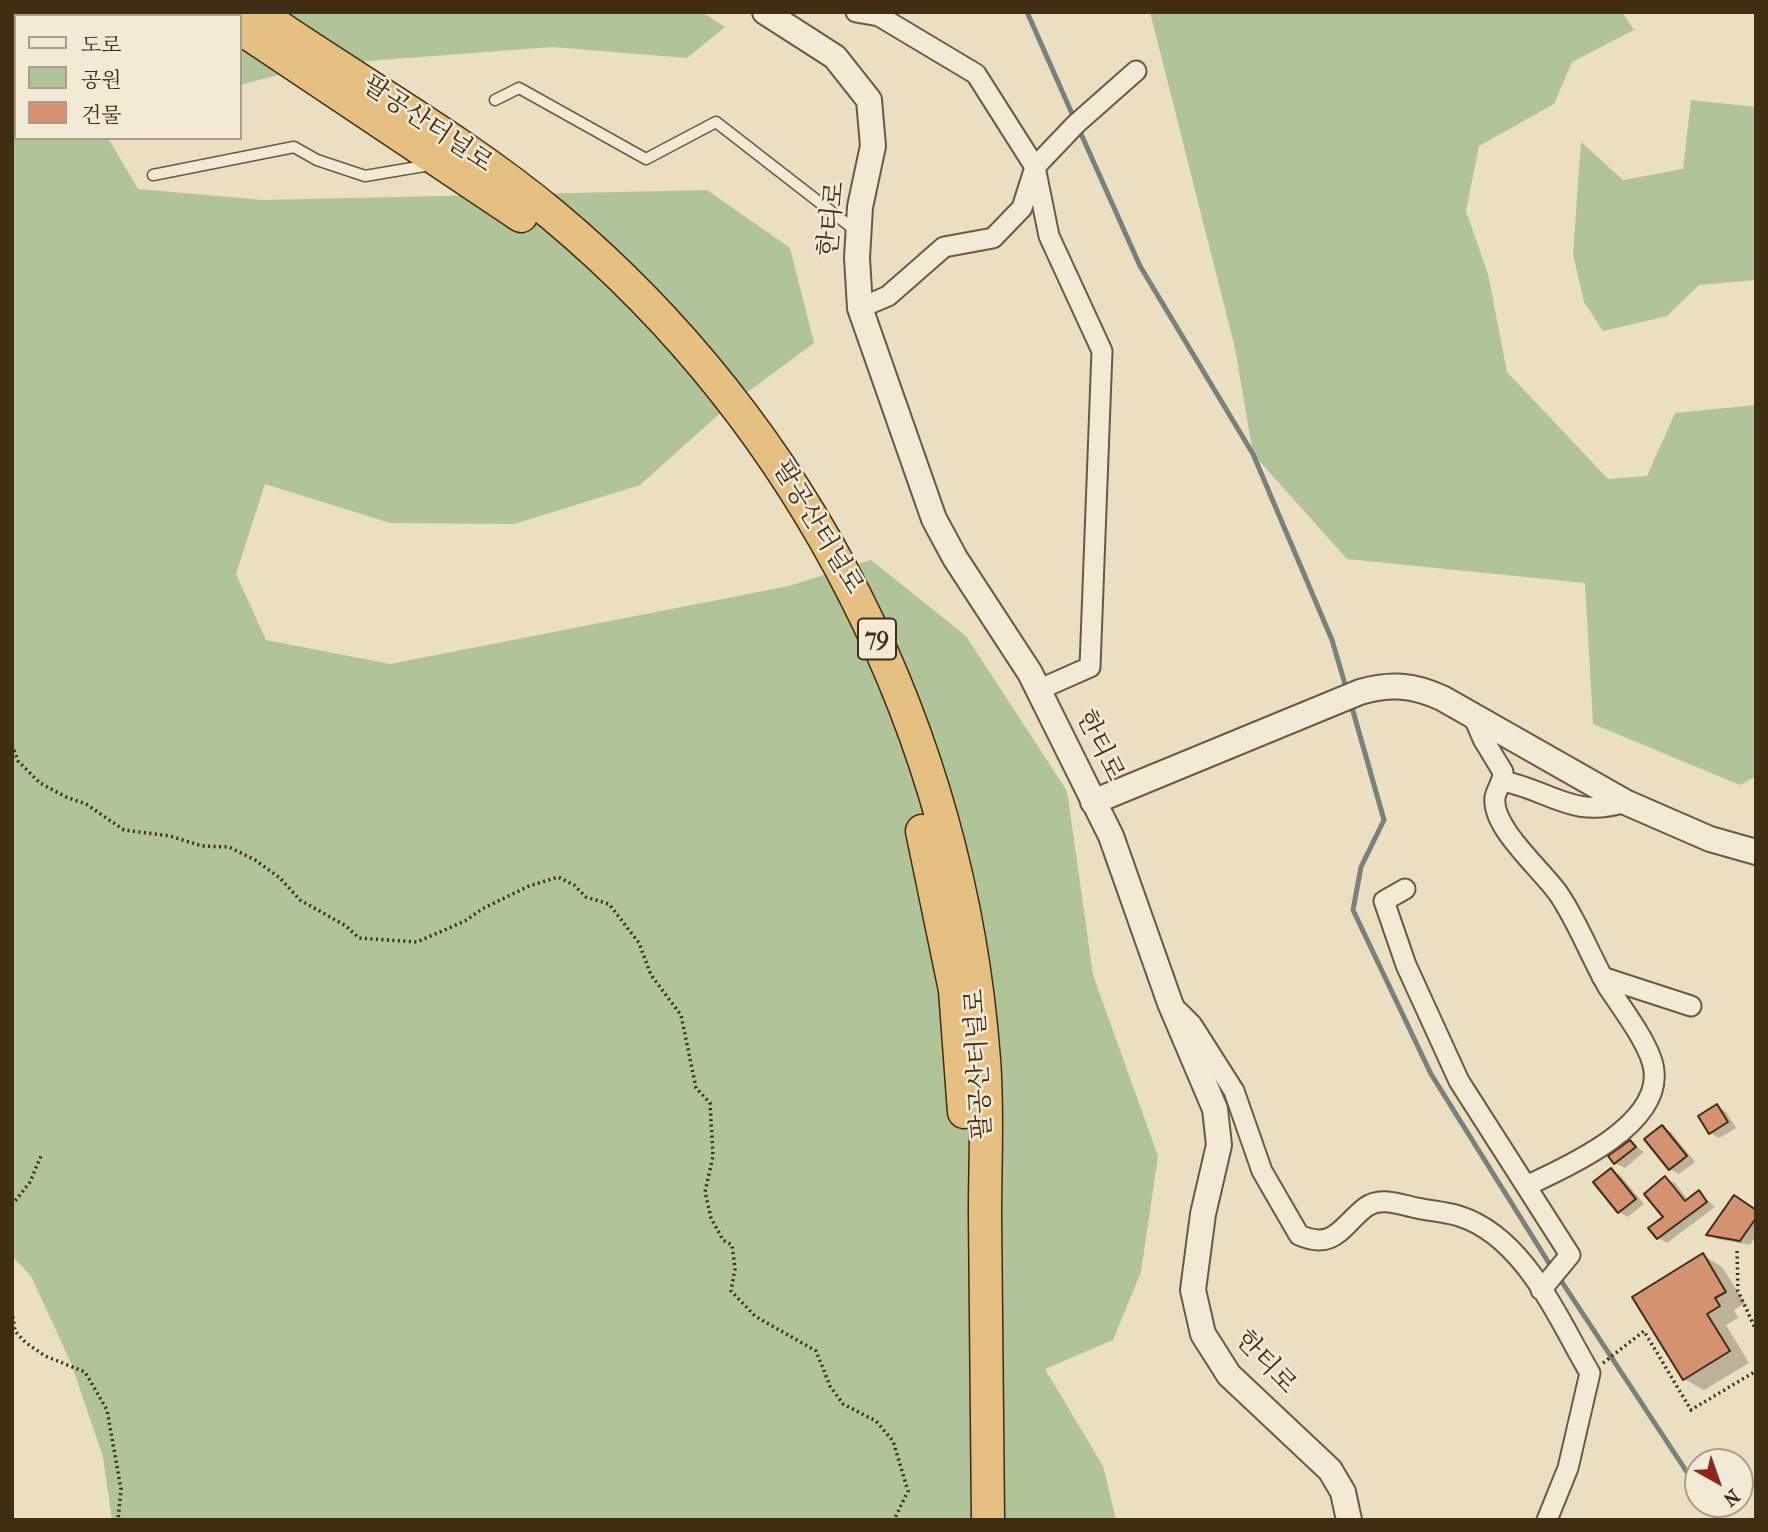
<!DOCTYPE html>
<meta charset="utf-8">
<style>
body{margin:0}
#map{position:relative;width:1768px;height:1532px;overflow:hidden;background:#ebdfc1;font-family:"IM FELL French Canon","Noto Serif KR",serif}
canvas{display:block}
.frame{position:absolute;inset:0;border:14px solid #3f2d14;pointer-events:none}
.legend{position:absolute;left:14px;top:14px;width:228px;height:126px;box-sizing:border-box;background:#f2ead7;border:2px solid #aa9e89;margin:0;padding:9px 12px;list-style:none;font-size:21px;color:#3f2d14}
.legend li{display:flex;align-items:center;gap:14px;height:35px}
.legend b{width:35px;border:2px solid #aa9e89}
.north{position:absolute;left:1684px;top:1448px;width:70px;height:70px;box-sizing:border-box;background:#f2ead7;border:2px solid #aa9e89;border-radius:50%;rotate:140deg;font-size:19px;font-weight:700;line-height:28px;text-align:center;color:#3f2d14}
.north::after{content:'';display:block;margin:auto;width:24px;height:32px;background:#8f2418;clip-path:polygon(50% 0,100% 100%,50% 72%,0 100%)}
</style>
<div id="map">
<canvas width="1768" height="1532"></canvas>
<div class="frame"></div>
<ul class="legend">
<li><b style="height:9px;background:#f2ead7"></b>도로</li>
<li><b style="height:19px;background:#b1c398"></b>공원</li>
<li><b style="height:19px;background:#d59271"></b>건물</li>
</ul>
<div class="north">N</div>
</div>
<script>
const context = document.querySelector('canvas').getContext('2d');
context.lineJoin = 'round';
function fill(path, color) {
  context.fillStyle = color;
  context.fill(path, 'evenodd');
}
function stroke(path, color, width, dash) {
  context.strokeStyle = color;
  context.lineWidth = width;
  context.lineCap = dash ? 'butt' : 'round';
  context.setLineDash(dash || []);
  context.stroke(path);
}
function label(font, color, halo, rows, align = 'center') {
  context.font = font + ' "IM FELL French Canon","Noto Serif KR",serif';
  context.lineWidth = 5;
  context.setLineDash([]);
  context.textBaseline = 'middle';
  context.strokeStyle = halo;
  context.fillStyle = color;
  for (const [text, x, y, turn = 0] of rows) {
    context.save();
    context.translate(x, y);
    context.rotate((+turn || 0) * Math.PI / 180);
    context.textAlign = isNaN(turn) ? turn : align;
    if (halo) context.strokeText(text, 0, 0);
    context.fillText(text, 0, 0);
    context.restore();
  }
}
const green = new Path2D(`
 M 12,12 L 702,12 L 725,27 L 687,58 L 552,47 L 316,65 L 240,85 L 240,16 L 16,16 L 16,138 L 108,138 L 138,189 L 263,200 L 707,190 L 790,248 L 814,343 L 726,408 L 640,485 L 514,524 L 390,523 L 265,484 L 236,574 L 266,640 L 390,664 L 789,586 L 871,560 L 966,636 L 1067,791 L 1093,975 L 1158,1156 L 1141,1272 L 1113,1340 L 1045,1369 L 1103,1466 L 1116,1520 L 112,1520 L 103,1457 L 71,1363 L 31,1276 L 12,1256 Z
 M 1150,12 L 1622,12 L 1634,30 L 1572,62 L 1554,104 L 1479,146 L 1466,211 L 1488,274 L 1507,372 L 1608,479 L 1647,476 L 1675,413 L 1756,405 L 1756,776 L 1740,785 L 1593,724 L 1585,583 L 1347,559 L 1253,454 L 1235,348 Z
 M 1691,100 L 1756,107 L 1756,280 L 1699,285 L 1667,316 L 1603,331 L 1584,302 L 1573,254 L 1581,142 L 1623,180 L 1683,169 Z`);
const shadow = new Path2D(`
 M 1717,1106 L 1726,1112 L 1736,1128 L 1719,1138 L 1710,1133 Z
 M 1662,1127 L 1671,1132 L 1695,1162 L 1679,1174 L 1670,1169 Z
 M 1630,1142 L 1644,1152 L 1625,1168 L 1615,1163 Z
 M 1611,1170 L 1620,1175 L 1644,1204 L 1628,1217 L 1619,1212 Z
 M 1665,1178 L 1675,1183 L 1688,1200 L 1699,1192 L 1715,1207 L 1667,1243 L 1658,1238 L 1666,1218 Z
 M 1756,1211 L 1756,1236 L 1750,1245 L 1717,1239 L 1709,1234 Z
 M 1703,1255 L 1722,1267 L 1745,1303 L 1734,1310 L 1738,1318 L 1726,1325 L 1749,1363 L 1704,1390 L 1684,1379 Z`);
const stream = new Path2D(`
 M 1027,12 L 1074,118
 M 1078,127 L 1140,266 L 1253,454 L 1332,640 L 1347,691
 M 1351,704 L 1384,820 L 1361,867 L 1353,910 L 1431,1074 L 1552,1268
 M 1558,1276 L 1698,1489
 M 1708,1504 L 1718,1520`);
const building = new Path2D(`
 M 1717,1104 L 1728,1122 L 1709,1134 L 1698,1116 Z
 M 1662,1125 L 1687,1156 L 1669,1170 L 1644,1139 Z
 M 1630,1140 L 1636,1147 L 1614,1164 L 1608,1156 Z
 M 1611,1168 L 1636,1199 L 1618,1213 L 1593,1182 Z
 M 1665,1176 L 1685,1201 L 1699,1190 L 1707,1202 L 1657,1239 L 1648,1228 L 1663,1217 L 1644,1194 Z
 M 1734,1195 L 1756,1210 L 1756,1218 L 1740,1241 L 1706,1235 Z
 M 1703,1253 L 1726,1292 L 1715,1298 L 1720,1306 L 1707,1314 L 1730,1351 L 1683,1380 L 1632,1297 Z`);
const path = new Path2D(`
 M 12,745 L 18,761 L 40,783 L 66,797 L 86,804 L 124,830 L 170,836 L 202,846 L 229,847 L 255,860 L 280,878 L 300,900 L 346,926 L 359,938 L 417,942 L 465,921 L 482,909 L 529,886 L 558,877 L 574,885 L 586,897 L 609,904 L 639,943 L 651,975 L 681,1015 L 696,1088 L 710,1103 L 713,1156 L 705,1192 L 711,1218 L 723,1240 L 732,1245 L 735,1269 L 731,1291 L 755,1316 L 816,1351 L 830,1386 L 843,1404 L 876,1421 L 893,1441 L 908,1491 L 894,1520
 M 12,1205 L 30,1182 L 41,1156
 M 1737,1251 L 1738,1291 L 1756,1330
 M 12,1311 L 15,1331 L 25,1342 L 45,1356 L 85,1372 L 107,1410 L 121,1489 L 118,1520
 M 1603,1363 L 1644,1331 L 1691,1410 L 1756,1371
 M 1750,1520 L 1756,1516`);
const service = new Path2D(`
 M 495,100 L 519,88 L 646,159 L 716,122 L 855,230
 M 153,175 L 294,147 L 317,160 L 365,176 L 430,165`);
const minor = new Path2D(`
 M 856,12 L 879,16 L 976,74 L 1035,167 L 1049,236 L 1102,351 L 1090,667 L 1038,690
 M 860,308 L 888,296 L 944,247 L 993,238 L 1022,208 L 1035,167 L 1076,124 L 1136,71
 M 1473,716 L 1483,739 L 1503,772 C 1503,782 1497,788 1495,797 C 1491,827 1540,868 1558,893 C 1578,922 1590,956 1608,987 C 1621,1007 1652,1047 1654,1071 C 1660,1126 1567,1167 1526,1186 L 1570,1255 L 1541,1290
 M 1503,781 C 1551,791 1573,819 1625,802
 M 1405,889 L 1384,901 L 1406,965 L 1459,1081 L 1526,1186
 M 1602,977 L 1691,1006
 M 1178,1011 L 1192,1025 L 1234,1091 L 1262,1171 L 1299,1235 C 1335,1251 1342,1225 1366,1207 C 1381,1196 1401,1205 1417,1208 C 1431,1211 1446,1212 1459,1216 C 1525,1237 1558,1319 1590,1373 L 1568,1468 L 1547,1520`);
const tertiary = new Path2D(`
 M 765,12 L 835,57 L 869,100 L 873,146 L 860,207 L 857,258 L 860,308 L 934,519 L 955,558 L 1030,673 L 1111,836 L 1170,1003 L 1215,1109 L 1219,1145 L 1203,1214 L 1193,1290 L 1203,1334 L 1229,1375 L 1330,1470 L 1343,1492 L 1349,1520
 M 1093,802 L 1360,692 C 1391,683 1413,685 1442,698 L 1625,802 L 1710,839 L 1756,852`);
const trunk = new Path2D(`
 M 217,12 L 221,16
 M 257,12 C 356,81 462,139 554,216 C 806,427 960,733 984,1060 C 988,1111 985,1163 985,1213 C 986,1316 987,1418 988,1520
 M 240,28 L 521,216
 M 922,831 L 955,990 L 964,1112`);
const shields = [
 [877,639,38]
];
const shieldNames = [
 ["79",877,639]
];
const streetNames = [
 ["팔공산터널로",427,125,34],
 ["한티로",833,219,-84],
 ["팔공산터널로",817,528,59],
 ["한티로",1099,746,64],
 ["팔공산터널로",980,1064,-93],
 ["한티로",1265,1363,47]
];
fill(green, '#b1c398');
fill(shadow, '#0003');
stroke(stream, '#78817b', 5);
fill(building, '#d59271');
stroke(building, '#3f2d14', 2);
stroke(service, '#6a5a3f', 13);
stroke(minor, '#6a5a3f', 23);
stroke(tertiary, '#6a5a3f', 28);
stroke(trunk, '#3f2d14', 35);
stroke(path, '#3f2d14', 3.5, [2, 3.5]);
stroke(service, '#f2ead7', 10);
stroke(minor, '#f2ead7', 19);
stroke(tertiary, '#f2ead7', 24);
stroke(trunk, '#e6c080', 32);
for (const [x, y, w] of shields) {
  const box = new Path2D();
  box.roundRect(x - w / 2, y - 20.5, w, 41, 5);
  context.fillStyle = '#f2ead7';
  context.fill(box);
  stroke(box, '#3f2d14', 2);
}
label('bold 24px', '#3f2d14', null, shieldNames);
label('26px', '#3f2d14', '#f2ead7', streetNames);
</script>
